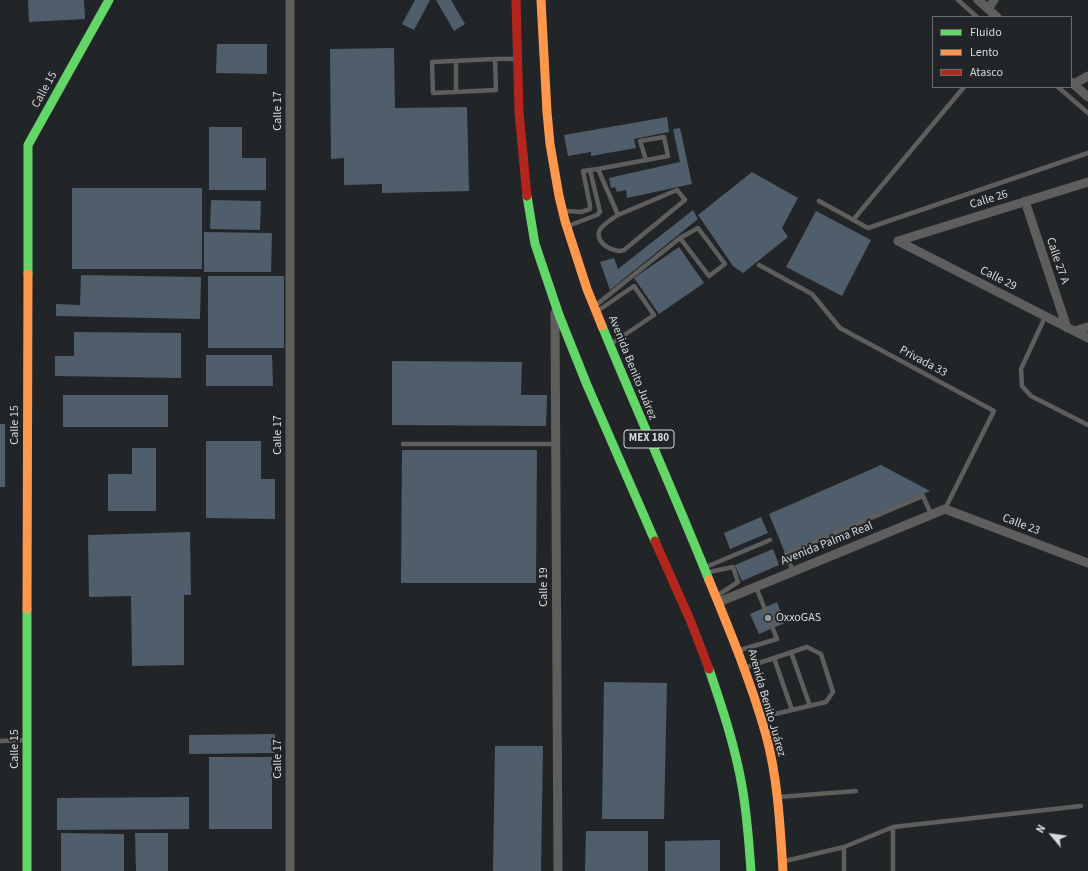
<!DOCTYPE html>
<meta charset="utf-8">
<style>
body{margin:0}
#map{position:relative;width:1088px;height:871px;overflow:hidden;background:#222527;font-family:"Source Sans 3",sans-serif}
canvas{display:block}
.legend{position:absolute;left:932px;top:16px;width:140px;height:72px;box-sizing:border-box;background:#212528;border:1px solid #6a6d70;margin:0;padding:5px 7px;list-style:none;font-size:12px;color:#d7d9db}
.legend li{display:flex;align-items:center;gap:8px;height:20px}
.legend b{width:20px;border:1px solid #6a6d70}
.north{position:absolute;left:1032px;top:815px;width:40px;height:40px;-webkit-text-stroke:3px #212528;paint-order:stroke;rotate:299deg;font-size:11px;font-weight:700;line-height:16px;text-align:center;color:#d7d9db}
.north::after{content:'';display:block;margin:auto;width:14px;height:18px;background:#d7d9db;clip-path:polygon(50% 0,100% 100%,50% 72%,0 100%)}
</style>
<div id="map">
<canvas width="1088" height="871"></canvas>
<ul class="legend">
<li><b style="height:5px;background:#63d668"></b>Fluido</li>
<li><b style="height:5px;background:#ff974d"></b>Lento</li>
<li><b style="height:5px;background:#b3261e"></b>Atasco</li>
</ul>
<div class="north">N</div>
</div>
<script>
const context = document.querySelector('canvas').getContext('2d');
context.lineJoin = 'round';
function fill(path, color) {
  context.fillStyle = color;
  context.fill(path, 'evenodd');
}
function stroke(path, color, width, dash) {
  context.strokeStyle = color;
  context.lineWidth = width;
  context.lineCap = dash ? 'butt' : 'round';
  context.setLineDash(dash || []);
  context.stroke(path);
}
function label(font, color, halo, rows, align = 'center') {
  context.font = font + ' "Source Sans 3",sans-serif';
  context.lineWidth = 4;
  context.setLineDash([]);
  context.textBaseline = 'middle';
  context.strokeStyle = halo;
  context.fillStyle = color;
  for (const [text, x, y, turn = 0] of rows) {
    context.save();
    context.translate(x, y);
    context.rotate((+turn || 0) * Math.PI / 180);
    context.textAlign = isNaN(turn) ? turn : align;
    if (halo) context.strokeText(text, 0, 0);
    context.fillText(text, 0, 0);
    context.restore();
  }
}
const building = new Path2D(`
 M 28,0 L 84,0 L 85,19 L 29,22 Z
 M 415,0 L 430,0 L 414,30 L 402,24 Z
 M 436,0 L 451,0 L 465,24 L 454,31 Z
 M 217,44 L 267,44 L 267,74 L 216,73 Z
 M 394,48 L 395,108 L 467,107 L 469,191 L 382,193 L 382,184 L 344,185 L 344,158 L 331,159 L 330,49 Z
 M 667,117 L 669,132 L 634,139 L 636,148 L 591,156 L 591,152 L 568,156 L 564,135 Z
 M 209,127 L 242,127 L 242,158 L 266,158 L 266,190 L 209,190 Z
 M 680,128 L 692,184 L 627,198 L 626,190 L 617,192 L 615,187 L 611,188 L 609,178 L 680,162 L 673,129 Z
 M 752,172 L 798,198 L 782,228 L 788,237 L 743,273 L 733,266 L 698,215 Z
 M 72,188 L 202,188 L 202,269 L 72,269 Z
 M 211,200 L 261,201 L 260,230 L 210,229 Z
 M 693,210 L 698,219 L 610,290 L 600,262 L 614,258 L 618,269 Z
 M 816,211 L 871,240 L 842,296 L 786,267 Z
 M 204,232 L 272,233 L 271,272 L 204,272 Z
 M 679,247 L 704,283 L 659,314 L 634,278 Z
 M 81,275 L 201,277 L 200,319 L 56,316 L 56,304 L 80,305 Z
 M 208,276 L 284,276 L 284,348 L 208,348 Z
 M 74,332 L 181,333 L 181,378 L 55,376 L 55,356 L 74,356 Z
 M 206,355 L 272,355 L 273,386 L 206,386 Z
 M 392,361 L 522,362 L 521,395 L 547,395 L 546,426 L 392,425 Z
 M 63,395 L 168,395 L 168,427 L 63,427 Z
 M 0,424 L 5,424 L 5,487 L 0,487 Z
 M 206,441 L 261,441 L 261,479 L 275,479 L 275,519 L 206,518 Z
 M 132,448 L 156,448 L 156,511 L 108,511 L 108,474 L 132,474 Z
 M 402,450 L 537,450 L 536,583 L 401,583 Z
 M 881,465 L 930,491 L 785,553 L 769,514 Z
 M 761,517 L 768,533 L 730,549 L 724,533 Z
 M 190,532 L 191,595 L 184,595 L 184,665 L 132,666 L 131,596 L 89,597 L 88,535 Z
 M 773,549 L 779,565 L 742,581 L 735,565 Z
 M 777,602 L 785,623 L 759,634 L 750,614 Z
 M 604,682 L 667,683 L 664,819 L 602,819 Z
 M 275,734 L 275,753 L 189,754 L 189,735 Z
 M 495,746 L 543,746 L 541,871 L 493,871 Z
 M 209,757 L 272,757 L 272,829 L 209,829 Z
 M 189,797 L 189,829 L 57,830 L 57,798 Z
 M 586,831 L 648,831 L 648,871 L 585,871 Z
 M 61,833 L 124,834 L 124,871 L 61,871 Z
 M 135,833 L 168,833 L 168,871 L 136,871 Z
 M 720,840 L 720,871 L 665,871 L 665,841 Z`);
const lane = new Path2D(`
 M 958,0 L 977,17
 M 495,59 L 496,90 L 433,93 L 432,62 Z
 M 495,59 L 515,59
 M 456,61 L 456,92
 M 1058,87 L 1088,113
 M 819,201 L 868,228 L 1088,153
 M 566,211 L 581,212 L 590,209 L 590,205 L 583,171 L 598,169
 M 618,215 C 612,219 601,225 599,232 C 596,244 616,254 624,250 L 685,200 L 677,190 L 618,215 L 598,169 L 668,156 L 664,137 L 640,141 L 646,160
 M 853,220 L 964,87
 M 568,226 L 597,215 L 600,212 L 590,170
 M 759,265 L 812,294 L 840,328 L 994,411 L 945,509
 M 596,305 L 680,238 L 698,228 L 725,264 L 709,276 L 680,238
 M 599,310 L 634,286 L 654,315 L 611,344
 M 1045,317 L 1021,369 L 1022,386 L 1031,396 L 1088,425
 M 403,444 L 555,444
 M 706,567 L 770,540
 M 793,571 L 786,554 L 923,496 L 931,514
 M 709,572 L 733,567 L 738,582 L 718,595
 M 740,650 L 777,639 L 756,587
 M 791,652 L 810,706
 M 774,658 L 792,710
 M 747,667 L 807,647 L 821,654 L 833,692 L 826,702 L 762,717
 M 0,741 L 26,740
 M 779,797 L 856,791
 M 893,827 L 893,871
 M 785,861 L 844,847 L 893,827 L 1081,806
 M 844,871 L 844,847`);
const street = new Path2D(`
 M 978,0 L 997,17
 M 988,9 L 994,0
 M 1071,82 L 1088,97
 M 1074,84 L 1088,76
 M 1025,201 L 1067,328
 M 898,241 L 1088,338
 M 898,241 L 1088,182
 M 555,313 L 558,871
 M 1074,331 L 1088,327
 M 719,602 L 945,509 L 1088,563
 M 290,871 L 290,0`);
const fast = new Path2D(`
 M 527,196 L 535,244 L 559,315 L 587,385 L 655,541
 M 28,274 L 28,145 L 109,0
 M 602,326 C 637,411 675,495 709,580
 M 709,669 C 722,707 735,746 742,786 C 747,814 749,842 751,871
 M 27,871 L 27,609`);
const slow = new Path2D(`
 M 541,0 L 547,112 L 550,144 L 559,196 L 565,221 L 587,289 L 602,326
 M 709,580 C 730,631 751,682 766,735 C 778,779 780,825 783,871
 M 27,609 L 28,274`);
const jam = new Path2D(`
 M 516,0 L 519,112 L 527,196
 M 655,541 L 691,622 L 709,669`);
const markers = [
 [768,618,4,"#989a9c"]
];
const shields = [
 [649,439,50]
];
const shieldNames = [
 ["MEX 180",649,439]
];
const streetNames = [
 ["Calle 15",45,90,-61],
 ["Calle 17",278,111,-90],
 ["Calle 26",989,200,-17],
 ["Calle 27 A",1057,261,71],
 ["Calle 29",998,279,27],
 ["Privada 33",923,362,28],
 ["Avenida Benito Juárez",632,368,68],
 ["Calle 15",15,425,-90],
 ["Calle 17",278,435,-90],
 ["Calle 23",1021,525,21],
 ["Avenida Palma Real",827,544,-22],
 ["Calle 19",544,587,-90],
 ["Avenida Benito Juárez",766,703,74],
 ["Calle 15",15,749,-90],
 ["Calle 17",278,759,-90]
];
const poiNames = [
 ["OxxoGAS",776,618]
];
fill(building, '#4f5e6a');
stroke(lane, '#5e5e5d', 4.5);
stroke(street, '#5e5e5d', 9);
stroke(fast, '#63d668', 9);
stroke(slow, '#ff974d', 9);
stroke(jam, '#b3261e', 9);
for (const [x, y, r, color] of markers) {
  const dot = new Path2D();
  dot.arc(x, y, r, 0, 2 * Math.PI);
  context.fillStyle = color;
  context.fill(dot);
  stroke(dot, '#212528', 1.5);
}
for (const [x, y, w] of shields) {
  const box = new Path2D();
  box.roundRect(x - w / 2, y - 9, w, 18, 3);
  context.fillStyle = '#212528';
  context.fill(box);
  stroke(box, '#d7d9db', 1);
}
label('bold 11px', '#d7d9db', null, shieldNames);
label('12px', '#d7d9db', '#212528', streetNames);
label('12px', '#d7d9db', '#212528', poiNames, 'left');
</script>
